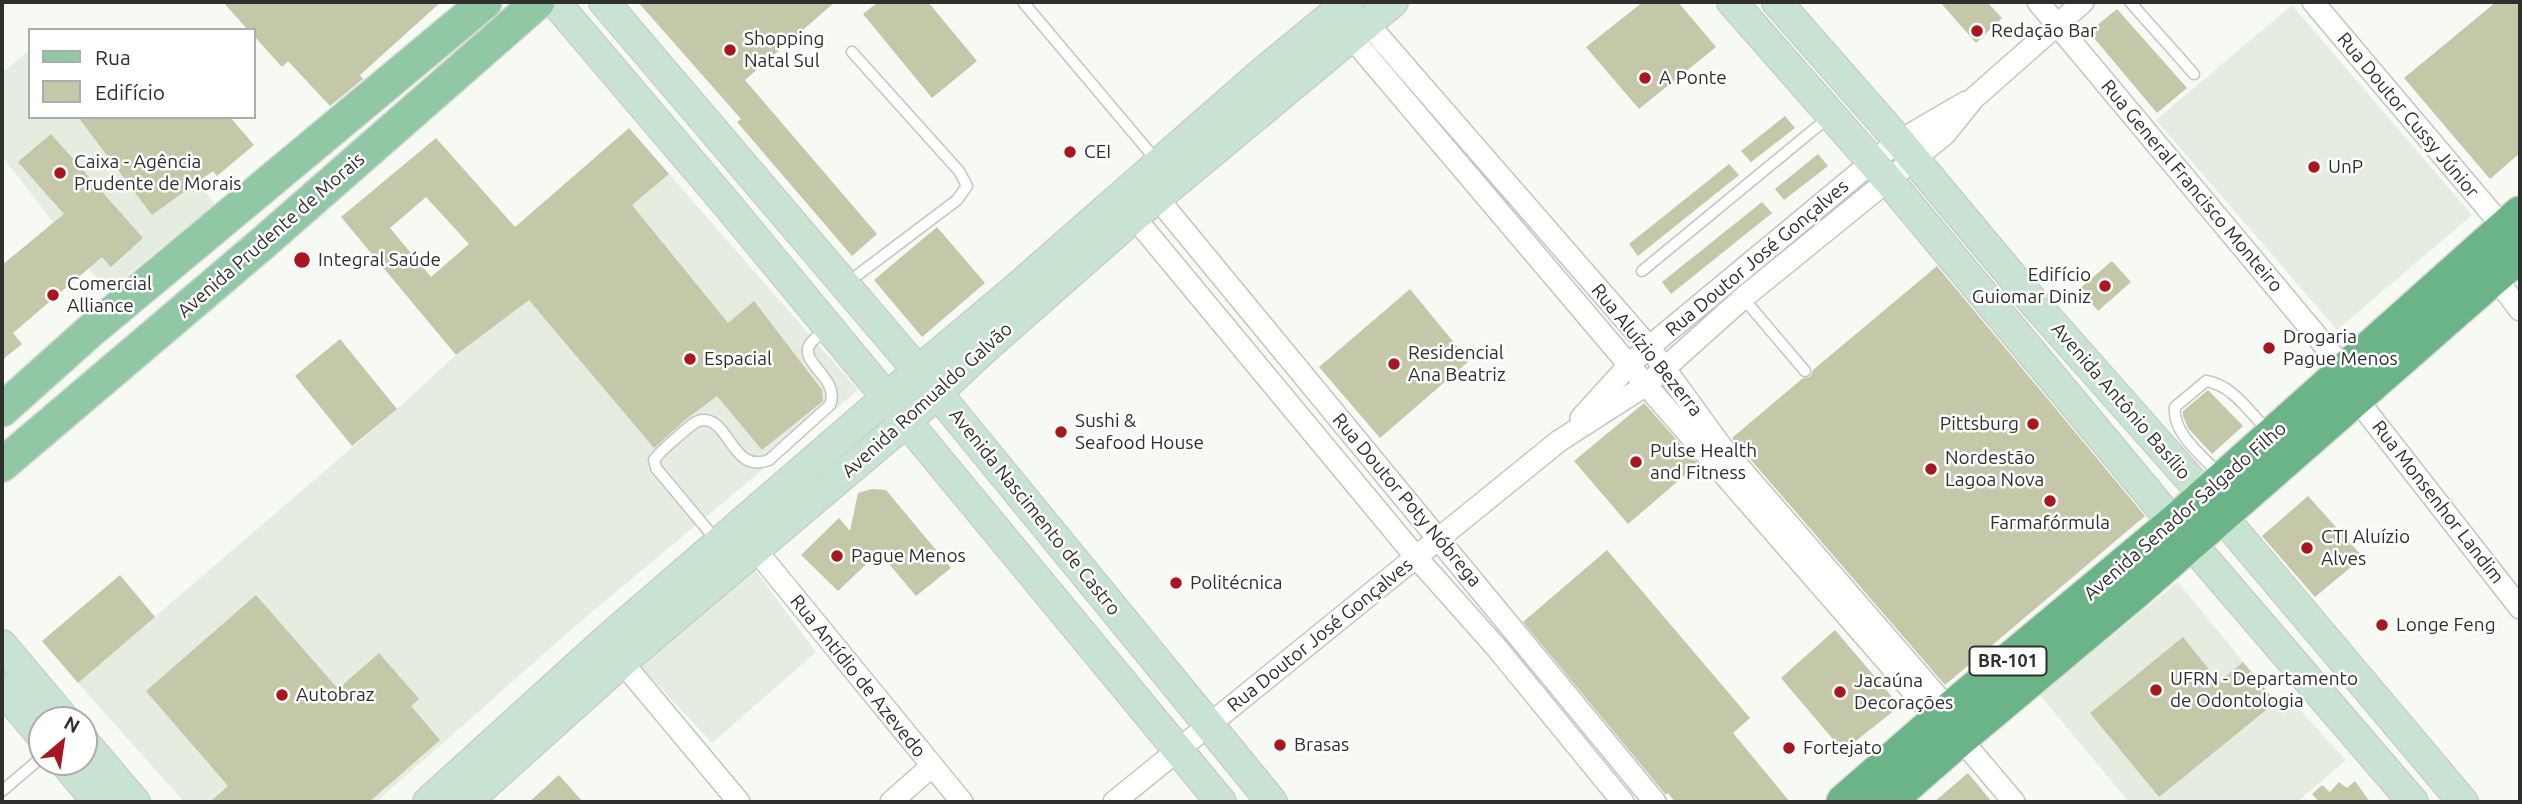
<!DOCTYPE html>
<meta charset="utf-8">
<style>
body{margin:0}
#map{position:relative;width:2522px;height:804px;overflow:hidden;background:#f6faf3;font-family:Ubuntu,sans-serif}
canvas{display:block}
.frame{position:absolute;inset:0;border:4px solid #2f302e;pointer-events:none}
.legend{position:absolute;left:28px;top:28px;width:228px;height:91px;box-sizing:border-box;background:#fff;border:2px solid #acacab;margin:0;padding:9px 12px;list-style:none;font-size:21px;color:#2f302e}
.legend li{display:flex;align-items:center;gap:14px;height:35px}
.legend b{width:35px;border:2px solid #acacab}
.north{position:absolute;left:28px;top:706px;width:70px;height:70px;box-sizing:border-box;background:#fff;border:2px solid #acacab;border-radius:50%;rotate:29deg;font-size:19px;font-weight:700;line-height:28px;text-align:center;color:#2f302e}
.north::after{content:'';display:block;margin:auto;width:24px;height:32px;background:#aa161f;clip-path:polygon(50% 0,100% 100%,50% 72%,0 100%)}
</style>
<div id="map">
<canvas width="2522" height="804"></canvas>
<div class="frame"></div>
<ul class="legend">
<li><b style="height:9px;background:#90c7a5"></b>Rua</li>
<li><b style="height:19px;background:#c4c7a8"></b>Edifício</li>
</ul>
<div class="north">N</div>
</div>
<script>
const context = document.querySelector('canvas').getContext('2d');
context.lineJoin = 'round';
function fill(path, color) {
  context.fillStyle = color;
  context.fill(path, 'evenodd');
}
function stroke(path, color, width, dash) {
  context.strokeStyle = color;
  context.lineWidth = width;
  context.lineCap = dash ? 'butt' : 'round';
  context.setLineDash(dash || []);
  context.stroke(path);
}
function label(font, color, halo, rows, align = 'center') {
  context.font = font + ' Ubuntu,sans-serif';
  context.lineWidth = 5;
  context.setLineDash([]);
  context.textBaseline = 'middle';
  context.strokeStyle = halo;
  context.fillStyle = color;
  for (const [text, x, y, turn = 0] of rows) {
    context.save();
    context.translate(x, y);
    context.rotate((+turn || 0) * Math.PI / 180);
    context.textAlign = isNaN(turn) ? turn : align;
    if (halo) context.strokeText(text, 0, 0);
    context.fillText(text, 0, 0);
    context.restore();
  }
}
const built = new Path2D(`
 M 2292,5 L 2472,215 L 2337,330 L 2156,120 Z
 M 30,50 L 30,117 L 149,117 L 215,204 L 107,292 L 2,156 L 2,73 Z
 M 669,174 L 858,390 L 581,621 L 376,802 L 184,802 L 78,683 L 397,409 L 456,355 L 513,312 L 540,280 Z
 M 753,567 L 816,652 L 712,743 L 639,665 Z
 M 2178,582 L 2276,702 L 2298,708 L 2346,760 L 2297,802 L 2129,802 L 2040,695 Z`);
const building = new Path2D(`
 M 223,2 L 441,2 L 360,75 L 363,79 L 330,106 L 288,61 L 282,67 L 254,36 L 254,30 L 248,30 Z
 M 638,2 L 835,2 L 745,80 L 877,234 L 852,256 L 737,122 L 741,119 Z
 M 878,2 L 928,2 L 977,61 L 932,98 L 863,14 Z
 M 1643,2 L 1678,2 L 1716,47 L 1639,109 L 1586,47 Z
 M 1940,2 L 1987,2 L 2002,18 L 1976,43 Z
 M 2496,2 L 2520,2 L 2520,153 L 2490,179 L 2404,78 Z
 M 2117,9 L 2187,88 L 2157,113 L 2089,32 Z
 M 1785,116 L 1795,128 L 1751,162 L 1741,151 Z
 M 78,117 L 230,117 L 254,145 L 217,176 L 213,171 L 152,215 Z
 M 629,128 L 669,174 L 632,205 L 728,323 L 754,301 L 822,390 L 823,401 L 762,450 L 717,396 L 685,420 L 654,448 L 529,300 L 456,355 L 341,217 L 436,138 L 515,227 ZM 426,197 L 469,244 L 431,277 L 390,228 Z
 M 51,134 L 143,238 L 111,267 L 102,257 L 13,333 L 22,344 L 2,360 L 2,265 L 64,214 L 18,162 Z
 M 1818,154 L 1828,166 L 1784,200 L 1775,189 Z
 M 1729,164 L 1739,175 L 1638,256 L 1629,244 Z
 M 1762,202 L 1772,213 L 1671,294 L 1662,282 Z
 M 937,227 L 985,283 L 922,337 L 874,280 Z
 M 2112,261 L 2131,282 L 2098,311 L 2079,289 Z
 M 1937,266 L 2145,516 L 1945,685 L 1732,438 L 1803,378 L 1810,377 L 1813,370 Z
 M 1410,289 L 1469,361 L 1380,438 L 1319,367 Z
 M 340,339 L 397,409 L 352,446 L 295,376 Z
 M 2208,390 L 2243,426 L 2212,454 L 2188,428 L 2183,416 L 2183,411 Z
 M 1644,403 L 1698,464 L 1628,524 L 1574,461 Z
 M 872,489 L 886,490 L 951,568 L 916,596 L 879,552 L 838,591 L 801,555 L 839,518 L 850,531 L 858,493 Z
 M 2308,496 L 2363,557 L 2315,597 L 2262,536 Z
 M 1607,550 L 1750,718 L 1733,733 L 1790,802 L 1675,802 L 1668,793 L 1666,795 L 1523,622 Z
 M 120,575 L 155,617 L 78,683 L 42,641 Z
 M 256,595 L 338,689 L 379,653 L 419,699 L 411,706 L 440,740 L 369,802 L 210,802 L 228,786 L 146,691 Z
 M 1835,630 L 1900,706 L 1843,751 L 1781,678 Z
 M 2183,637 L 2219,682 L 2243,662 L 2276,702 L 2159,797 L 2090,713 Z
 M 1968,773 L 1992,802 L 1934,802 Z
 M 559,775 L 583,802 L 529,802 Z
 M 2355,781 L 2370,802 L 2319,802 L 2312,794 L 2322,785 L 2330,792 L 2339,782 L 2347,788 Z`);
const service = new Path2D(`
 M 1023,2 L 1157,161
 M 2130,2 L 2194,74
 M 1642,271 L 1829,117
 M 847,283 L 957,200 L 967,186 L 959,171 L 852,52
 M 1743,298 L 1805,371
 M 2221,476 C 2204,457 2172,434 2175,407 L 2206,381 C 2233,385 2250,413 2268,431
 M 717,541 L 656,468 L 654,460 C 662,449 672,442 682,433 C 688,428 696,419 705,420 C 730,422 733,474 769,460 L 830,405 C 841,378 798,363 810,344 C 814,338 822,333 827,328
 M 2,791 L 42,757`);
const minor = new Path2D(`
 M 2038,2 L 2346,371
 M 2313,2 L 2504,228
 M 1368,24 L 1649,347 L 1721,446 L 1950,711
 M 1351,37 L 1646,385 L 1938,720
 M 1158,199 L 1655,802
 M 1134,217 L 1416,557 L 1496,647 L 1623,802
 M 2494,276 L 2520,310
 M 2355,397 L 2520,608
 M 1581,418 L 1630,364 L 1649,347 L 1872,162 L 1899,141 L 1966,102
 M 755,549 L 962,802
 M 622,662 L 739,802
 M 1960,738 L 2014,802
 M 891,802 L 932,766
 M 1114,802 L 1559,441 L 1646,385 L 1743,298 L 1945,134 L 1974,98 L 2083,2`);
const secondary = new Path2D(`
 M 555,2 L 725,202 L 1221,802
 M 604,2 L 937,393 L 1272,802
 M 1732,2 L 1889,181 L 2165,513 L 2413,802
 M 1777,2 L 1899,141 L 2036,305 L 2204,495 L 2463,802
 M 2,645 L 65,720
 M 2,689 L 42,736
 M 84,742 L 135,802
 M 64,762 L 98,802
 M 428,802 L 604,642 L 887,397 L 1012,292 L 1263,72 L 1348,2
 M 466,802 L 622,662 L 907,421 L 984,349 L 1134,217 L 1393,2`);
const primary = new Path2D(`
 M 2,410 L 89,332 L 485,2
 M 2,465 L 263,243 L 538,2`);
const trunk = new Path2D(`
 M 1844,802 L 1938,720 L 2174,523 L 2520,214
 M 1887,802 L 1960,738 L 2133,593 L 2520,254`);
const markers = [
 [1977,31,7,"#aa161f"],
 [730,50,7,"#aa161f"],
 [1645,78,7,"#aa161f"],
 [1070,152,7,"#aa161f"],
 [2314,167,7,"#aa161f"],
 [60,173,7,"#aa161f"],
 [302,260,9,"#aa161f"],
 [2105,286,7,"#aa161f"],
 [53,295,7,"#aa161f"],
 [2269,348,7,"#aa161f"],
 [690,359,7,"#aa161f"],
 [1394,364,7,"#aa161f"],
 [2033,424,7,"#aa161f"],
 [1061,432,7,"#aa161f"],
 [1636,462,7,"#aa161f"],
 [1931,469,7,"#aa161f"],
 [2050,501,7,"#aa161f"],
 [2307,548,7,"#aa161f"],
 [837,556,7,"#aa161f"],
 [1176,583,7,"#aa161f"],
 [2382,625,7,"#aa161f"],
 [2156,690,7,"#aa161f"],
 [1840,692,7,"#aa161f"],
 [282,695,7,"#aa161f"],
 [1280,745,7,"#aa161f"],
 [1789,748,7,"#aa161f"]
];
const shields = [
 [2008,661,77]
];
const shieldNames = [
 ["BR-101",2008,661]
];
const poiNames = [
 ["Redação Bar",1991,31],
 ["Shopping",744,39],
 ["Natal Sul",744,61],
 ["A Ponte",1659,78],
 ["CEI",1084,152],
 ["Caixa - Agência",74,162],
 ["Prudente de Morais",74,184],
 ["UnP",2328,167],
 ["Integral Saúde",318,260],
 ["Edifício",2091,275,"right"],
 ["Guiomar Diniz",2091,297,"right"],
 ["Comercial",67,284],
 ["Alliance",67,306],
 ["Drogaria",2283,337],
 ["Pague Menos",2283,359],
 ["Residencial",1408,353],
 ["Ana Beatriz",1408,375],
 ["Espacial",704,359],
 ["Sushi &",1075,421],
 ["Seafood House",1075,443],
 ["Pittsburg",2019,424,"right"],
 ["Pulse Health",1650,451],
 ["and Fitness",1650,473],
 ["Nordestão",1945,458],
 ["Lagoa Nova",1945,480],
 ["Farmafórmula",2050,523,"center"],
 ["CTI Aluízio",2321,537],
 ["Alves",2321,559],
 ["Pague Menos",851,556],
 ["Politécnica",1190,583],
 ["Longe Feng",2396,625],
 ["UFRN - Departamento",2170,679],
 ["de Odontologia",2170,701],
 ["Jacaúna",1854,681],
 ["Decorações",1854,703],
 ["Autobraz",296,695],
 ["Brasas",1294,745],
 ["Fortejato",1803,748]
];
const streetNames = [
 ["Rua Doutor Cussy Júnior",2408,115,50],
 ["Rua General Francisco Monteiro",2192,186,50],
 ["Avenida Prudente de Morais",271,235,-41],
 ["Rua Doutor José Gonçalves",1757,258,-40],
 ["Rua Aluízio Bezerra",1647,350,51],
 ["Avenida Romualdo Galvão",927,400,-42],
 ["Avenida Antônio Basílio",2121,401,49],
 ["Rua Doutor Poty Nóbrega",1407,500,50],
 ["Rua Monsenhor Landim",2438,502,52],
 ["Avenida Senador Salgado Filho",2185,511,-41],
 ["Avenida Nascimento de Castro",1035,512,51],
 ["Rua Doutor José Gonçalves",1320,635,-39],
 ["Rua Antídio de Azevedo",858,676,51]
];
fill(built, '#e5ede0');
fill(building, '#c4c7a8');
stroke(service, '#c2c6bf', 13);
stroke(minor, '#c2c6bf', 24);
stroke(secondary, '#c2c6bf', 32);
stroke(primary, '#d5d6d5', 36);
stroke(trunk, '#d5d6d5', 38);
stroke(service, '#fff', 10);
stroke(minor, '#fff', 21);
stroke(secondary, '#c8e3d2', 30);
stroke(primary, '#90c7a5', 33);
stroke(trunk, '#6bb487', 35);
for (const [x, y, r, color] of markers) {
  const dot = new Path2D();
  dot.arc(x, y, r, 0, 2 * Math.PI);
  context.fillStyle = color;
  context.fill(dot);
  stroke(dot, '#fff', 2.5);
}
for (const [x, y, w] of shields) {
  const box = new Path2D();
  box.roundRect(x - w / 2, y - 14.5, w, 29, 5);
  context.fillStyle = '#fff';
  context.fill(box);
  stroke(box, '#2f302e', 2);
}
label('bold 18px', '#2f302e', null, shieldNames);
label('19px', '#2f302e', '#fff', poiNames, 'left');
label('19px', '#2f302e', '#fff', streetNames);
</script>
